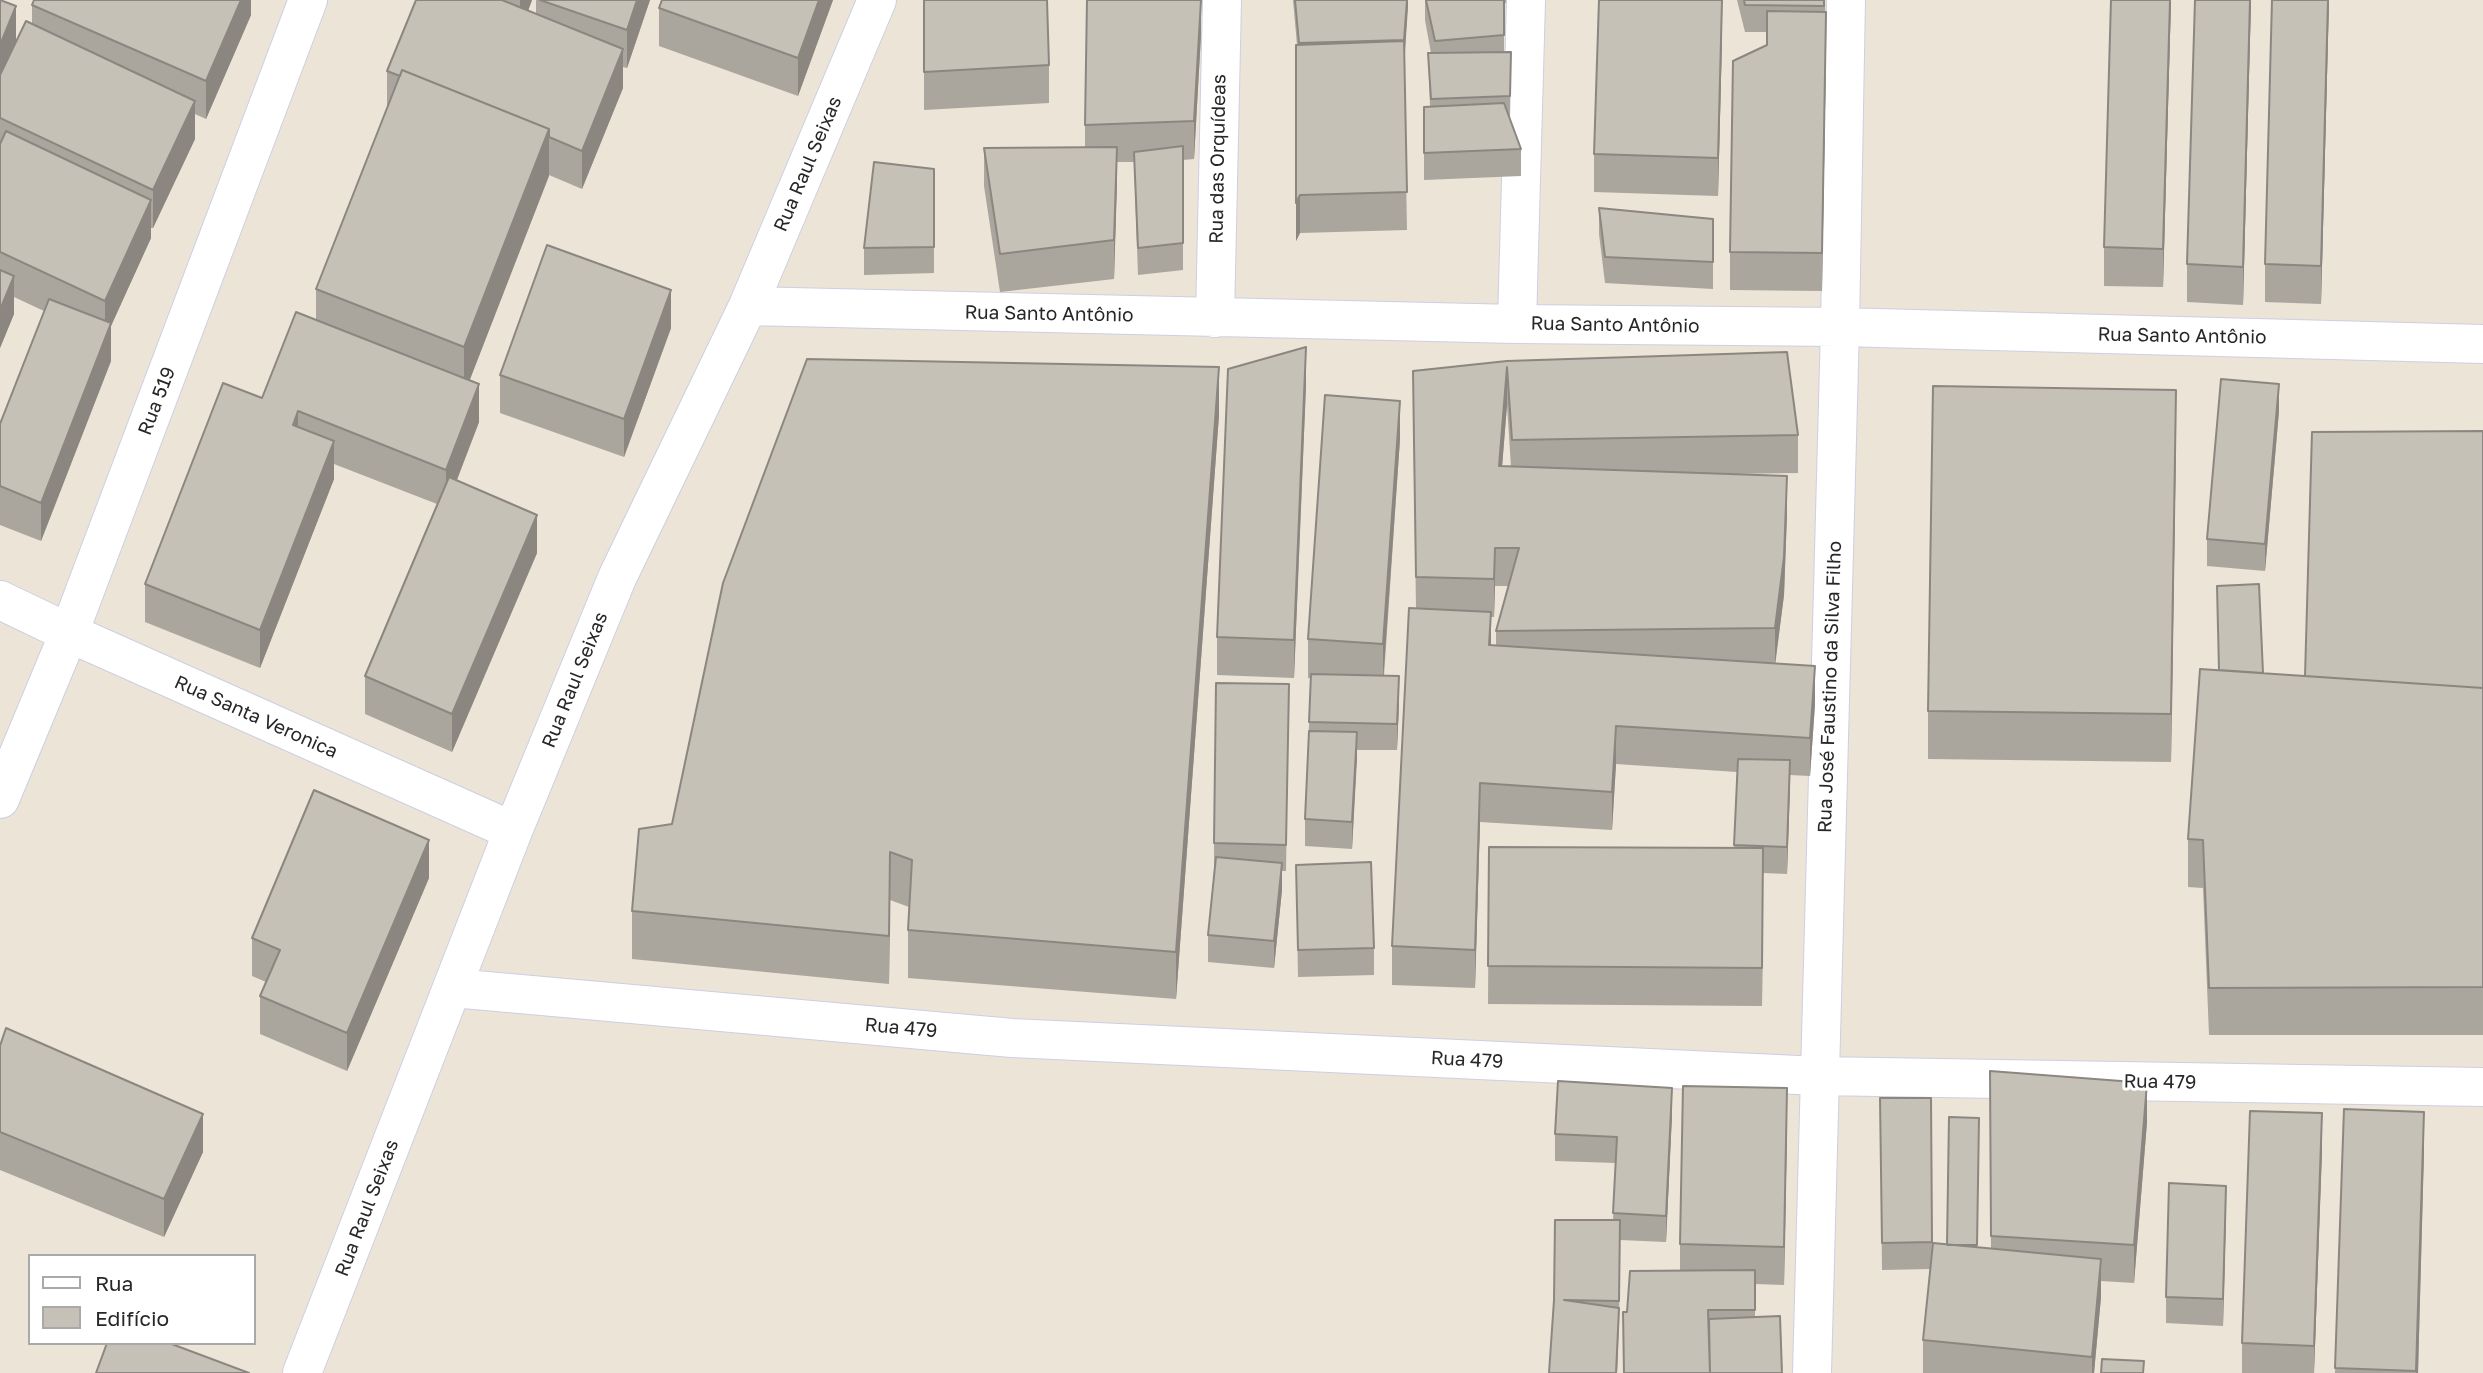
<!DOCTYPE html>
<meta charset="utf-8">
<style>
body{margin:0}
#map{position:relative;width:2483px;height:1373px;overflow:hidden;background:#ebe4d7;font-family:"Golos Text",sans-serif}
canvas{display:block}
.legend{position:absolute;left:28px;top:1254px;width:228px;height:91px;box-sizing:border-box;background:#fff;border:2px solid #a9a9a9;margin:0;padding:9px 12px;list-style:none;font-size:21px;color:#272727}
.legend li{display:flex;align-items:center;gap:14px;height:35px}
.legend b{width:35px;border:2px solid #a9a9a9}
</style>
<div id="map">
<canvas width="2483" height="1373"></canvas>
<ul class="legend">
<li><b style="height:9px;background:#fff"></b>Rua</li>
<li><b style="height:19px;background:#c6c1b7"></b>Edifício</li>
</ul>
</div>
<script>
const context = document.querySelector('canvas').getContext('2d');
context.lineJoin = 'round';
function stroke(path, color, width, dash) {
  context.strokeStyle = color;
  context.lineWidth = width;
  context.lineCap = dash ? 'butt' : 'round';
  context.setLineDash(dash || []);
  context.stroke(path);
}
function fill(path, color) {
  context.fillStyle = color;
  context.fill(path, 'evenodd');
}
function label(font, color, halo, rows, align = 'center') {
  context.font = font + ' "Golos Text",sans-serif';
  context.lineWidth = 6;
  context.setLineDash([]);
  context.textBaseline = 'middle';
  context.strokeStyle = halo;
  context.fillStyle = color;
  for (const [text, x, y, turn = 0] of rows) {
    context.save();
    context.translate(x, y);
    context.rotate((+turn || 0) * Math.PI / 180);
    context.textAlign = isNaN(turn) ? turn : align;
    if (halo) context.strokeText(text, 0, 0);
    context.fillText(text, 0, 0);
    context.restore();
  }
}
const minor = new Path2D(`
 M 748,306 L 1517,324 L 1840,327 L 2483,344
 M 1215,318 L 1222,0
 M 1517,324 L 1526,0
 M 0,600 L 69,633 L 513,831
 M 0,799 L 69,633 L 308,0
 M 453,988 L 1012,1038 L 1819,1076 L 2483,1087
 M 302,1373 L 513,831 L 617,578 L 748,306 L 877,0
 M 1812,1373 L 1840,327 L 1846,0`);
const wall = new Path2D(`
 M 0,0 L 5,2 L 16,42 L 32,25 L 32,5 L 251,0 L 251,15 L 206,119 L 195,114 L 195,139 L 153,228 L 151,228 L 151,238 L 111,326 L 111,361 L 41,541 L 0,525 L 0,424 L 44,311 L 14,297 L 14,314 L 0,348 Z
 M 416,0 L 532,0 L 528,11 L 536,14 L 536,0 L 650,0 L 627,68 L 623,67 L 623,88 L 582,189 L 549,175 L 469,380 L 479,422 L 457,480 L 537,553 L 452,752 L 365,714 L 365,676 L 437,504 L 334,464 L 334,479 L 260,668 L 145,622 L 145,584 L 262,398 L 316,320 L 316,289 L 387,108 L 387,71 Z
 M 833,0 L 798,96 L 659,46 L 659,8 Z
 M 924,0 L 1049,65 L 1049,103 L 924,110 Z
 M 1293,0 L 1408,0 L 1404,64 L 1407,230 L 1300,233 L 1296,241 L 1297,45 Z
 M 1425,0 L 1506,0 L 1506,3 L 1504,3 L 1504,52 L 1511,52 L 1510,121 L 1521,149 L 1521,176 L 1424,180 L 1424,107 L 1430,106 L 1428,53 L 1431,53 L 1425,20 Z
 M 1737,0 L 1825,0 L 1826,50 L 1822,291 L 1730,290 L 1730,252 L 1767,45 L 1767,32 L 1745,32 Z
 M 2111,0 L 2171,0 L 2163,287 L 2104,286 L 2104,247 Z
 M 2195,0 L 2251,0 L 2243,305 L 2187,302 L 2187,264 Z
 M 2329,0 L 2321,304 L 2265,302 L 2265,264 Z
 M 1201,35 L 1194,159 L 1183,160 L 1183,270 L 1138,275 L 1134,162 L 1117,162 L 1114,279 L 1000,292 L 984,186 L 984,148 L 1085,147 L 1085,125 Z
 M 1722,38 L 1718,196 L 1594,192 L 1594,154 Z
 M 934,169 L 934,273 L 864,275 L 864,248 Z
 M 1599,208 L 1713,219 L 1713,289 L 1605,283 L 1599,234 Z
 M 671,328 L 624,457 L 500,413 L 500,375 Z
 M 1507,361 L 1798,435 L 1798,473 L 1725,474 L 1787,514 L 1784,595 L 1775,663 L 1815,704 L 1810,776 L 1790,775 L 1787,874 L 1763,873 L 1762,1006 L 1488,1004 L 1489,847 L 1734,848 L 1737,772 L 1616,764 L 1612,830 L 1480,822 L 1475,988 L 1392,985 L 1392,946 L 1416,608 L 1413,409 ZM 1507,405 L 1511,467 L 1502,467 ZM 1495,586 L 1508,586 L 1496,631 L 1496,645 L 1491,645 L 1491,617 L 1494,617 Z
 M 1306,385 L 1294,678 L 1217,675 L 1217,637 Z
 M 2279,411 L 2265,571 L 2207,566 L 2207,539 Z
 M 1219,415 L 1176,999 L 908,978 L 908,930 L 909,907 L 890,900 L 889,984 L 632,959 L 632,911 L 672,824 Z
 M 2483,431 L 2483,1035 L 2209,1035 L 2203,888 L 2188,887 L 2188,839 L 2219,670 L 2217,586 L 2263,673 L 2305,676 Z
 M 2176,437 L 2171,762 L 1928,759 L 1928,711 Z
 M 1400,439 L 1384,676 L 1399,703 L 1397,750 L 1357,750 L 1352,849 L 1305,846 L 1305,819 L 1311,678 L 1308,678 L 1308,639 Z
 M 1289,684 L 1286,871 L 1282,871 L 1282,890 L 1274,968 L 1208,962 L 1208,935 L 1214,870 L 1214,843 Z
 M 1296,865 L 1374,948 L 1374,975 L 1298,977 Z
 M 429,878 L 347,1071 L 260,1034 L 260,996 L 266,982 L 252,976 L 252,938 Z
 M 0,1046 L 203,1152 L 164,1237 L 0,1170 Z
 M 1990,1071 L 2147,1122 L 2134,1283 L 2101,1281 L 2101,1297 L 2094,1373 L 1923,1373 L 1923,1340 L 1930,1269 L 1882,1270 L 1880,1098 L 1931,1098 L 1932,1250 L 1947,1245 L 1979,1145 L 1977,1247 L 1991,1249 Z
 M 2344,1109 L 2424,1150 L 2418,1373 L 2335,1373 Z
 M 1672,1115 L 1666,1242 L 1620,1240 L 1619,1327 L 1617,1373 L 1549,1373 L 1554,1300 L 1613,1220 L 1616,1163 L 1555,1161 L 1555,1134 Z
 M 1787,1126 L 1784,1285 L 1755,1284 L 1755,1317 L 1782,1373 L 1627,1312 L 1680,1271 L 1680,1244 Z
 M 2322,1151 L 2314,1373 L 2242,1373 L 2242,1343 Z
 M 2226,1213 L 2223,1326 L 2166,1323 L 2166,1297 Z`);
const shadedWall = new Path2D(`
 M 240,0 L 251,0 L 251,15 L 206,119 L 206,81 Z
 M 520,0 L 532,0 L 520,32 Z
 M 637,0 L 650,0 L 627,68 L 627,30 Z
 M 819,0 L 833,0 L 798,96 L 798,58 Z
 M 1201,0 L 1201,35 L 1194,159 L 1194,121 Z
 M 1407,0 L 1408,0 L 1408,7 L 1404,67 L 1404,40 Z
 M 1722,0 L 1722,38 L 1718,196 L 1718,158 Z
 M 2170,0 L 2171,0 L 2163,287 L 2163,249 Z
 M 2250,0 L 2251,0 L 2243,305 L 2243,267 Z
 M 2328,0 L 2329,0 L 2321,304 L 2321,266 Z
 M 16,6 L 16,44 L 0,83 L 0,45 Z
 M 1826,12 L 1826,50 L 1822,291 L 1822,253 Z
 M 623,49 L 623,88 L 582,189 L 582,151 Z
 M 195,101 L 195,139 L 153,228 L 153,190 Z
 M 549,129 L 549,176 L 464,395 L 464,347 Z
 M 1117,147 L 1117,185 L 1114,279 L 1114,240 Z
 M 1300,195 L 1300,233 L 1296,241 L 1296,203 Z
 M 151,200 L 151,238 L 111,326 L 111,361 L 41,541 L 41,503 L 105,338 L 105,301 Z
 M 14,276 L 14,314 L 0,348 L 0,310 Z
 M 671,290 L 671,328 L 624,457 L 624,419 Z
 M 1306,347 L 1306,385 L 1294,678 L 1294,640 Z
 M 1219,367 L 1219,415 L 1176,999 L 1176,952 Z
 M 1507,367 L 1507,405 L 1499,505 L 1499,466 Z
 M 479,384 L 479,422 L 446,508 L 446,470 Z
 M 2279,384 L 2279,411 L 2265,571 L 2265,544 Z
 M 2176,390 L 2176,437 L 2171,762 L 2171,714 Z
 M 1400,401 L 1400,439 L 1383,682 L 1383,644 Z
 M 298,411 L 298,449 L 293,425 Z
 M 334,441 L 334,479 L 260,668 L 260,630 Z
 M 1787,476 L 1787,514 L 1784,595 L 1775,666 L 1775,628 Z
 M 537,515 L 537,553 L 452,752 L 452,714 Z
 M 1495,548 L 1495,586 L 1494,617 L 1494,579 Z
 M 1491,612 L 1491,650 L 1489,645 Z
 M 1815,666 L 1815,704 L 1810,776 L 1810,738 Z
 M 1399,676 L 1399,703 L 1397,750 L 1397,724 Z
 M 1616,726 L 1616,764 L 1612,830 L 1612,792 Z
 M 1357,732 L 1357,759 L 1352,849 L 1352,822 Z
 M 1790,760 L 1790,786 L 1787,874 L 1787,847 Z
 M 1480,783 L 1480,822 L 1475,988 L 1475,950 Z
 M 429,840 L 429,878 L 347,1071 L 347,1033 Z
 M 1763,848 L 1763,886 L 1762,1006 L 1762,968 Z
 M 890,852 L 890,900 L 889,984 L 889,936 Z
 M 1282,863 L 1282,890 L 1274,968 L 1274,941 Z
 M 2147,1083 L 2147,1122 L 2134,1283 L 2134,1245 Z
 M 1672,1088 L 1672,1115 L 1666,1242 L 1666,1216 Z
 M 1787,1088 L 1787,1126 L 1784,1285 L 1784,1247 Z
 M 2424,1112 L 2424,1150 L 2418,1373 L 2416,1373 Z
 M 2322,1113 L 2322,1151 L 2314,1373 L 2314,1346 Z
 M 203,1114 L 203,1152 L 164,1237 L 164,1199 Z
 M 2226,1186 L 2226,1213 L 2223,1326 L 2223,1299 Z
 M 2101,1259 L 2101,1297 L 2094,1373 L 2092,1373 L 2092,1357 Z
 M 1619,1308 L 1617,1373 L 1616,1373 Z`);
const building = new Path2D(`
 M 0,0 L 16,6 L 0,45 Z
 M 34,0 L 241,0 L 206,81 L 32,5 Z
 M 416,0 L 502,0 L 623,49 L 582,151 L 549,137 L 549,129 L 402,70 L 400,76 L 387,71 Z
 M 540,0 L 637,0 L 627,30 Z
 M 662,0 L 819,0 L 798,58 L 659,8 Z
 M 924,0 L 1047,0 L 1049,65 L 924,72 Z
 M 1087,0 L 1201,0 L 1194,121 L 1085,125 Z
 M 1295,0 L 1407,0 L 1404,40 L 1299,43 Z
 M 1426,0 L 1504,0 L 1504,35 L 1435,41 Z
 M 1599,0 L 1722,0 L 1718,158 L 1594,154 Z
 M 1744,0 L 1824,0 L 1824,6 L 1745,5 Z
 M 2111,0 L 2170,0 L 2163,249 L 2104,247 Z
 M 2195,0 L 2250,0 L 2243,267 L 2187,264 Z
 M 2272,0 L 2328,0 L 2321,266 L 2265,264 Z
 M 1767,11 L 1826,12 L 1822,253 L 1730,252 L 1733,61 L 1767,45 Z
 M 26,21 L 195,101 L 153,190 L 0,118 L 0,75 Z
 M 1404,41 L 1407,192 L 1300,195 L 1296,203 L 1296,45 Z
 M 1511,52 L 1510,96 L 1431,99 L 1428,53 Z
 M 402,70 L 549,129 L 464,347 L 316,289 Z
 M 1504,103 L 1521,149 L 1424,153 L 1424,107 Z
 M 6,131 L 151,200 L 105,301 L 0,252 L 0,144 Z
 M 1183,146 L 1183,243 L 1138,248 L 1134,152 Z
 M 1117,147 L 1114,240 L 1000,254 L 984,148 Z
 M 874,162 L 934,169 L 934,247 L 864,248 Z
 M 1599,208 L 1713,219 L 1713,262 L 1605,257 Z
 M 547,245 L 671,290 L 624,419 L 500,375 Z
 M 0,270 L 14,276 L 0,310 Z
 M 49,299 L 111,323 L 41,503 L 0,486 L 0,424 Z
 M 296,312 L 479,384 L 446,470 L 298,411 L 293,425 L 334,441 L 260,630 L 145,584 L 223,383 L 262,398 Z
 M 1306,347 L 1294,640 L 1217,637 L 1228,369 Z
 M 1787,352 L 1798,435 L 1512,440 L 1507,367 L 1499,466 L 1787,476 L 1784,557 L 1775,628 L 1496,631 L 1519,548 L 1495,548 L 1494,579 L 1416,577 L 1413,371 L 1507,361 Z
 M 807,359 L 1219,367 L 1176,952 L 908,930 L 912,860 L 890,852 L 889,936 L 632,911 L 639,829 L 672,824 L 723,583 Z
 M 2221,379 L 2279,384 L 2265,544 L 2207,539 Z
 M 1933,386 L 2176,390 L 2171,714 L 1928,711 Z
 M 1325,395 L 1400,401 L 1383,644 L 1308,639 Z
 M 2483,431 L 2483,688 L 2305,676 L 2312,432 Z
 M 449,477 L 537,515 L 452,714 L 365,676 Z
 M 2259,584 L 2263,673 L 2219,670 L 2217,586 Z
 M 1409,608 L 1491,612 L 1489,645 L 1815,666 L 1810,738 L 1616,726 L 1612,792 L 1480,783 L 1475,950 L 1392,946 Z
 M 2200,669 L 2483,688 L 2483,987 L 2209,988 L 2203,840 L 2188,839 Z
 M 1311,674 L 1399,676 L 1397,724 L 1309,722 Z
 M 1216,683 L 1289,684 L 1286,845 L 1214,843 Z
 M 1309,731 L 1357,732 L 1352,822 L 1305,819 Z
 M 1738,759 L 1790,760 L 1787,847 L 1734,845 Z
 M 314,790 L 429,840 L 347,1033 L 260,996 L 280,950 L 252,938 Z
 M 1489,847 L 1763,848 L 1762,968 L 1488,966 Z
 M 1216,857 L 1282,863 L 1274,941 L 1208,935 Z
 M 1371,862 L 1374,948 L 1298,950 L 1296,865 Z
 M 6,1028 L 203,1114 L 164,1199 L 0,1132 L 0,1046 Z
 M 1990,1071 L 2147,1083 L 2134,1245 L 1991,1236 Z
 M 1558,1081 L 1672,1088 L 1666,1216 L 1613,1213 L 1617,1137 L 1555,1134 Z
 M 1683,1086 L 1787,1088 L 1784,1247 L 1680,1244 Z
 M 1880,1098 L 1931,1098 L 1932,1242 L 1882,1243 Z
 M 2344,1109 L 2424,1112 L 2416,1371 L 2335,1368 Z
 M 2250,1111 L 2322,1113 L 2314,1346 L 2242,1343 Z
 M 1949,1117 L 1979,1118 L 1977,1245 L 1947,1245 Z
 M 2169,1183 L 2226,1186 L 2223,1299 L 2166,1297 Z
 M 1555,1220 L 1620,1220 L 1619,1301 L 1564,1300 L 1619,1308 L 1616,1373 L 1549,1373 L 1554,1300 Z
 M 1933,1243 L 2101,1259 L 2092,1357 L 1923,1340 Z
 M 1755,1270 L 1755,1310 L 1708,1310 L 1710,1373 L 1624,1373 L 1623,1312 L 1627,1312 L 1630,1271 Z
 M 1780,1316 L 1782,1373 L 1710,1373 L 1709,1319 Z
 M 107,1343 L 169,1343 L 249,1373 L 96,1373 Z
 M 2102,1359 L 2144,1361 L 2143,1373 L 2101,1373 Z`);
const streetNames = [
 ["Rua das Orquídeas",1218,159,-89],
 ["Rua Raul Seixas",808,164,-67],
 ["Rua Santo Antônio",1049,314,1],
 ["Rua Santo Antônio",1615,325,1],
 ["Rua Santo Antônio",2182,336,1],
 ["Rua 519",157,401,-69],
 ["Rua Raul Seixas",575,680,-68],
 ["Rua José Faustino da Silva Filho",1830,687,-88],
 ["Rua Santa Veronica",256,717,24],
 ["Rua 479",901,1028,5],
 ["Rua 479",1467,1060,3],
 ["Rua 479",2160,1082,1],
 ["Rua Raul Seixas",367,1208,-69]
];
stroke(minor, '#cdcfe2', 40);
stroke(minor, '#fff', 38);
fill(wall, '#aaa69d');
fill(shadedWall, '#8b8780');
fill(building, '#c6c1b7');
stroke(building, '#8b8780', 2);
label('19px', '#272727', '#fff', streetNames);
</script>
